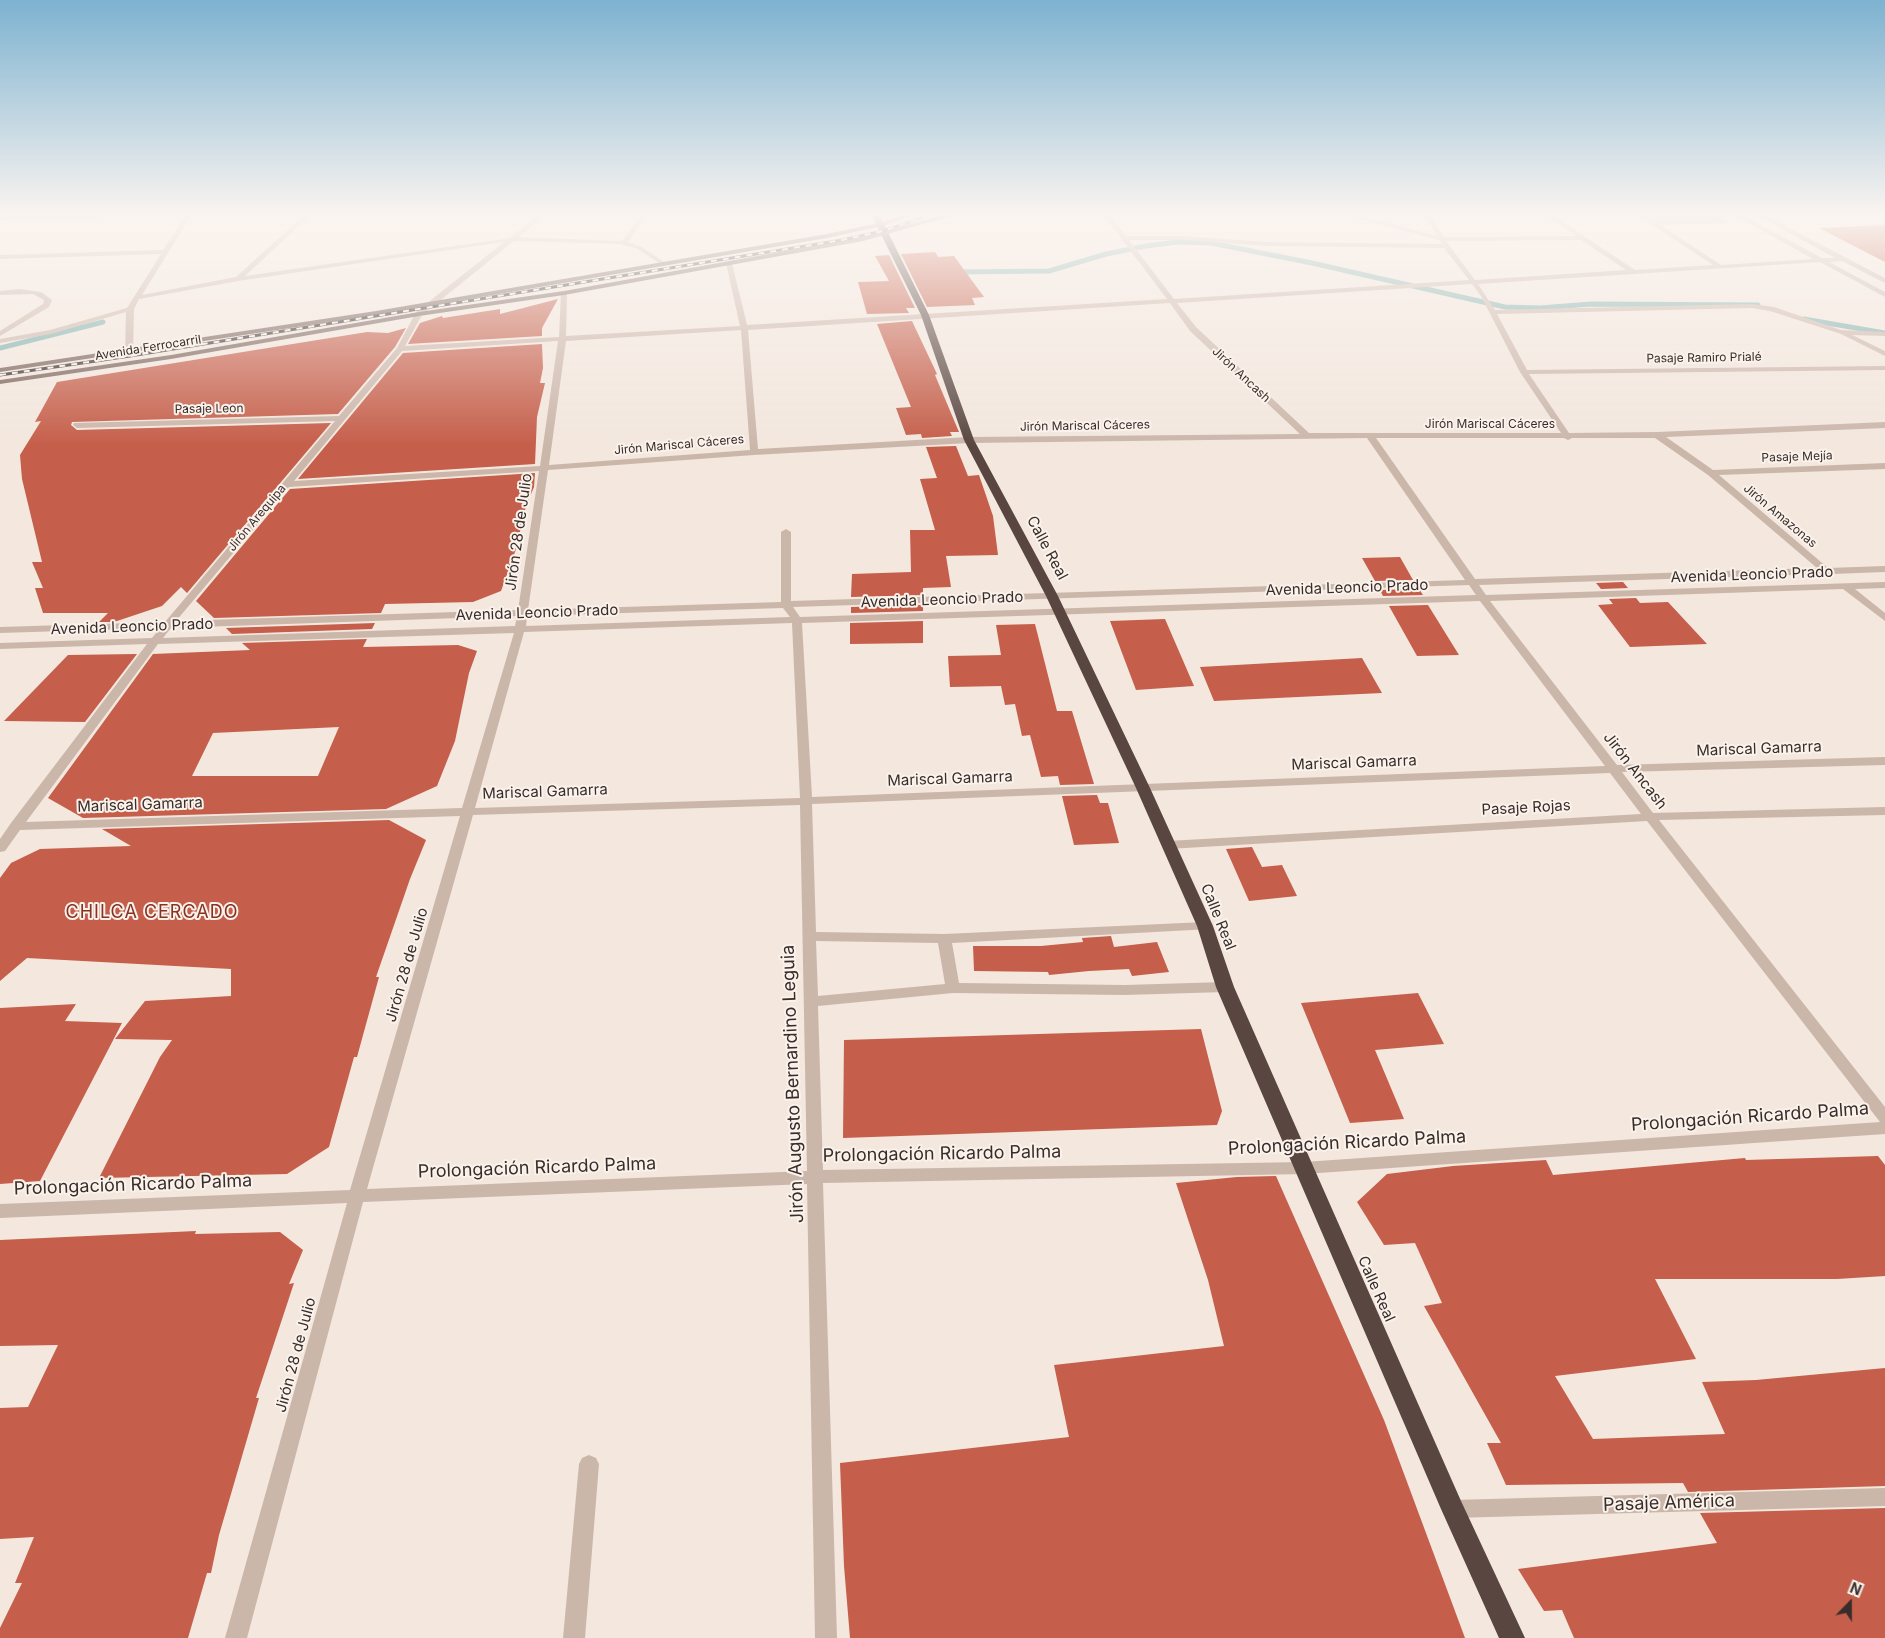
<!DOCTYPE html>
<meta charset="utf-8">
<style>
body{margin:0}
#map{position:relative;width:1885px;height:1638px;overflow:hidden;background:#f3e7de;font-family:Inter,sans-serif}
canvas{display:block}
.north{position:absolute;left:1825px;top:1578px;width:50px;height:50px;-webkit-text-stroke:4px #faf2eb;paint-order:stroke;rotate:22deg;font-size:14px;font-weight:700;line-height:20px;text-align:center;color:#382d2a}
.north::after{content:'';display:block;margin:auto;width:18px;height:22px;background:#382d2a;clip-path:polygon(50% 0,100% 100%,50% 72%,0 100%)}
</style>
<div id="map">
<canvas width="1885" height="1638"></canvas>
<div class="north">N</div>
</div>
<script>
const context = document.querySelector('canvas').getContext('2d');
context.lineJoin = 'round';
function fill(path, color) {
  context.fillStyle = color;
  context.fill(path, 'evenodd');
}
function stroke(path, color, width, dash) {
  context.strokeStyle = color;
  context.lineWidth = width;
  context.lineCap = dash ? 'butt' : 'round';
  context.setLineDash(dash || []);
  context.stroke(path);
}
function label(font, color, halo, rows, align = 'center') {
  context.font = font + ' Inter,sans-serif';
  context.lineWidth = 4;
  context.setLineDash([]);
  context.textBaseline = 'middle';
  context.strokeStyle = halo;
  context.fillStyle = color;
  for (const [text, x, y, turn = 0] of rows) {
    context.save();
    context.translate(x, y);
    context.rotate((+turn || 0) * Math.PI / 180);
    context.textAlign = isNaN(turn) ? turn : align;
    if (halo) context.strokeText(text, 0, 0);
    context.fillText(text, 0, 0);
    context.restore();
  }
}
const green = new Path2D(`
 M 1649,216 L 1717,216 L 1730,223 L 1662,225 Z`);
const stream = new Path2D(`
 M 955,272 L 1049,271 L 1106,254 L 1146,246 L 1177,242 L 1211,243 L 1312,263 L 1505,307 L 1540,308 L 1591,304 L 1758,305
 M 1804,319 L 1885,333
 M 0,348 L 103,322`);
const building = new Path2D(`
 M 1885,225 L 1885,262 L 1819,228 Z
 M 935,252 L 938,257 L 954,256 L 984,297 L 972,298 L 975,305 L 927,307 L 901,254 Z
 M 889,255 L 915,308 L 906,308 L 909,313 L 867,314 L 858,282 L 889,281 L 875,256 Z
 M 558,299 L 542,328 L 542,336 L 408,344 L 420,323 L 442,316 L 443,318 L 500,309 L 500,314 Z
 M 912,321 L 937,374 L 935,375 L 959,432 L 950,432 L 952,436 L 922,438 L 921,434 L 906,435 L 896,408 L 911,407 L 877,324 Z
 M 406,328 L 395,347 L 338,414 L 72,422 L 71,425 L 77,430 L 331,423 L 187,593 L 181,587 L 162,606 L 114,622 L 99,622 L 108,613 L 43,613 L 35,588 L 43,588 L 32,562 L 42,562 L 22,479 L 20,455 L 41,421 L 35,422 L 57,382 L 367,332 L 388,333 Z
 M 542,344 L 543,368 L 540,383 L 545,383 L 537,417 L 535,464 L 298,479 L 403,353 Z
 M 956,446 L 968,476 L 979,475 L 993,516 L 998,555 L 946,556 L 951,587 L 923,588 L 923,595 L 851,597 L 852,574 L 911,572 L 910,530 L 935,530 L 920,479 L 937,478 L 926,447 Z
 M 535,473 L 534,487 L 526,506 L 516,549 L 501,591 L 473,602 L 385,604 L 381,613 L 214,618 L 196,601 L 290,489 Z
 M 1400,557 L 1413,580 L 1375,581 L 1362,558 Z
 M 1623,582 L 1628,588 L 1601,589 L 1596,583 Z
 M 1419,589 L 1423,595 L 1383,596 L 1380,590 Z
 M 1636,598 L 1640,603 L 1668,602 L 1707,644 L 1630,647 L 1598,605 L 1613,604 L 1609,599 Z
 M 923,605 L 923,611 L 851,613 L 851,607 Z
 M 1428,605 L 1459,655 L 1417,656 L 1389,606 Z
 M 1165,619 L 1194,686 L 1136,690 L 1110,621 Z
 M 923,621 L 923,643 L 850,644 L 850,623 Z
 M 375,623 L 372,629 L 232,634 L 226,628 Z
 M 1035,624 L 1057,711 L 1072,711 L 1094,784 L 1060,785 L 1058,776 L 1041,777 L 1030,735 L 1022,736 L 1015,704 L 1005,705 L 1001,686 L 950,687 L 948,656 L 1001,655 L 996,625 Z
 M 367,639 L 363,647 L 458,645 L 477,651 L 469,673 L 455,741 L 437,786 L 386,809 L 83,818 L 48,798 L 153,654 L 250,650 L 242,643 ZM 339,727 L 318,776 L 192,776 L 213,733 Z
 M 137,654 L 85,722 L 4,721 L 68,655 Z
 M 1362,658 L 1382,693 L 1214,701 L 1200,667 Z
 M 1097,795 L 1100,803 L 1108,803 L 1119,843 L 1074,845 L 1062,796 Z
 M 389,820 L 426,840 L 410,879 L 376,977 L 379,977 L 357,1057 L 354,1057 L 329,1147 L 287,1174 L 99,1178 L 160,1057 L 172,1040 L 115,1039 L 145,1001 L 231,996 L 231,969 L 27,958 L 0,981 L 0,878 L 11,863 L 40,849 L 131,846 L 102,829 Z
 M 1252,847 L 1262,867 L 1282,865 L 1297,896 L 1249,901 L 1226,849 Z
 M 1111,936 L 1114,947 L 1157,942 L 1169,972 L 1132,976 L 1129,969 L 1089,971 L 1049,975 L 1048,972 L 974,971 L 973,946 L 1041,946 L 1083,942 L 1082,938 Z
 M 1418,993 L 1444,1044 L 1375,1050 L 1404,1119 L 1350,1123 L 1301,1003 Z
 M 76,1004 L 65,1021 L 122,1023 L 40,1181 L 0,1184 L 0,1008 Z
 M 1201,1029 L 1222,1111 L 1217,1125 L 843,1138 L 844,1040 Z
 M 1878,1156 L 1885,1165 L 1885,1276 L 1837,1279 L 1655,1279 L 1696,1359 L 1555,1376 L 1593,1439 L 1725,1434 L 1702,1382 L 1756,1380 L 1885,1368 L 1885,1486 L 1688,1492 L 1683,1483 L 1506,1485 L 1487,1443 L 1501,1443 L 1424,1306 L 1442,1303 L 1415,1243 L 1384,1245 L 1357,1202 L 1387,1174 L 1453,1166 L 1546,1160 L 1553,1175 L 1745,1158 L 1746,1160 Z
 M 1276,1176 L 1384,1420 L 1465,1638 L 850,1638 L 844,1566 L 840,1463 L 1069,1437 L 1054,1365 L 1224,1346 L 1208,1280 L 1176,1183 L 1237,1177 Z
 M 196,1231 L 195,1234 L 280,1232 L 303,1250 L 289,1284 L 294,1283 L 256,1398 L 259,1398 L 219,1535 L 211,1573 L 207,1573 L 188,1638 L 0,1638 L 0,1628 L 22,1583 L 15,1583 L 34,1537 L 0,1539 L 0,1408 L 28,1407 L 58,1345 L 0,1346 L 0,1240 Z
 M 1885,1508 L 1885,1638 L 1574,1638 L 1562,1610 L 1544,1611 L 1518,1569 L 1717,1543 L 1700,1513 Z`);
const minor = new Path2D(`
 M 0,216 L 103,216 L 100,218 L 0,220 Z
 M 185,216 L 191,216 L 142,295 L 236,277 L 303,216 L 310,216 L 245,276 L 510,238 L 537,216 L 544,216 L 519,237 L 622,241 L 640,216 L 646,216 L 628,242 L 642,247 L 664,262 L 664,264 L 660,264 L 638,249 L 620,244 L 514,241 L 422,315 L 405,346 L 559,337 L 561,293 L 564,291 L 567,293 L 566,336 L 740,326 L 726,263 L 729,261 L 732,263 L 747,325 L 1167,299 L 1104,216 L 1110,216 L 1126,236 L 1183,236 L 1268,242 L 1442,244 L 1439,240 L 1349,216 L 1360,216 L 1437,236 L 1425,216 L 1431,216 L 1444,237 L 1576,236 L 1547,216 L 1554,216 L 1635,270 L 1713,265 L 1639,216 L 1647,216 L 1721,265 L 1813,259 L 1736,216 L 1744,216 L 1822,258 L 1835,258 L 1758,216 L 1766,216 L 1885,278 L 1885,283 L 1842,261 L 1829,262 L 1885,292 L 1885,297 L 1820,262 L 1478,284 L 1495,310 L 1752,304 L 1774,307 L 1841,330 L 1885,332 L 1885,336 L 1852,335 L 1885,351 L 1885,356 L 1841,334 L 1770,311 L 1752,308 L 1497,314 L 1527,370 L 1885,366 L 1885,370 L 1529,374 L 1569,433 L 1657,432 L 1885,422 L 1885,428 L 1666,437 L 1713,470 L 1885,463 L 1885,469 L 1719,475 L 1828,568 L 1885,566 L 1885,572 L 1832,574 L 1828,576 L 1823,574 L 1479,585 L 1486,595 L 1885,582 L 1885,588 L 1855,589 L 1885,613 L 1885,621 L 1843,589 L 1490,601 L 1617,765 L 1885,757 L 1885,765 L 1622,772 L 1653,813 L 1885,807 L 1885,815 L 1659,820 L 1885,1107 L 1885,1134 L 1304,1174 L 823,1183 L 837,1638 L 815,1638 L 807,1184 L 363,1202 L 247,1638 L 225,1638 L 347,1203 L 0,1218 L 0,1204 L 350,1190 L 460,816 L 20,830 L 5,851 L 0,852 L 0,839 L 11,823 L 147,644 L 0,649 L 0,643 L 152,638 L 160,628 L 0,633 L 0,627 L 165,622 L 335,421 L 77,428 L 73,425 L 74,423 L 339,416 L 397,348 L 416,312 L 504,242 L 238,281 L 139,299 L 134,309 L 133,352 L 129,354 L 125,352 L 126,312 L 51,334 L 0,343 L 0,339 L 50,330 L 127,308 L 161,254 L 0,259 L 0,255 L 163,250 ZM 1129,240 L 1183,240 L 1268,246 L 1444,248 L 1469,280 L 1174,299 ZM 1581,240 L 1626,270 L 1475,280 L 1446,241 ZM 1472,284 L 1481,296 L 1520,372 L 1561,433 L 1309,433 L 1196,327 L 1177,303 ZM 1170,303 L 1190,331 L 1300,434 L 969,437 L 758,449 L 748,330 ZM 741,330 L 750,450 L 549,465 L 566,341 ZM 558,341 L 540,466 L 294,481 L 402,351 ZM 1367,438 L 1465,580 L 791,601 L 791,532 L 786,529 L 781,532 L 781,602 L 528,610 L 548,470 L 754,455 L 969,443 ZM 1376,438 L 1564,438 L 1568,440 L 1572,438 L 1655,438 L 1708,475 L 1817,568 L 1475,579 ZM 539,471 L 518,610 L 176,621 L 289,487 ZM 1469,585 L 1476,595 L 800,617 L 793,607 ZM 1480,601 L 1605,766 L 812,797 L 802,623 ZM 783,608 L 790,617 L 526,626 L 527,616 ZM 517,616 L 515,626 L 163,638 L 171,628 ZM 792,623 L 800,798 L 475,808 L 524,632 ZM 514,633 L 462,808 L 26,822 L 158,644 ZM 1610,773 L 1641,814 L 1168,841 L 1162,845 L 1168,849 L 1647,821 L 1880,1122 L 1304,1162 L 823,1170 L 818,1006 L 953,993 L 1125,995 L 1225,992 L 1230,990 L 1232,987 L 1230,984 L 1225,982 L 1125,985 L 959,983 L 952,943 L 1210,929 L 1212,926 L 1210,923 L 1205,922 L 944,934 L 816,932 L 812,804 ZM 800,805 L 807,1171 L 367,1189 L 473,815 ZM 816,941 L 938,943 L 945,984 L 818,996 Z
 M 19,289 L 41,292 L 52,300 L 49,307 L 0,336 L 0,331 L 43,304 L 44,300 L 33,294 L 0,295 L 0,291 Z
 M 589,1455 L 596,1458 L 599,1464 L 585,1638 L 563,1638 L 579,1464 L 582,1458 Z
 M 1885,1488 L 1885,1506 L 1453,1518 L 1446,1516 L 1443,1509 L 1446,1502 L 1453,1500 Z`);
const major = new Path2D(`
 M 901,216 L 911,216 L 882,226 L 827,238 L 376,315 L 0,372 L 0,368 L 376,311 L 827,234 L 879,223 Z
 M 940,216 L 951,216 L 863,241 L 564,295 L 419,316 L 171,359 L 0,384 L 0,380 L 171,355 L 419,312 L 564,291 L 862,237 Z`);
const highway = new Path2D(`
 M 872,216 L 880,216 L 929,315 L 974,440 L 1058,596 L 1150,788 L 1213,926 L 1234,987 L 1461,1501 L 1525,1638 L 1499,1638 L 1441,1509 L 1216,987 L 1197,926 L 1136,788 L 1046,596 L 964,440 L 921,315 Z`);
const rail = new Path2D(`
 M 0,375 L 130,356 L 842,240 L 883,231 L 927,216`);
const farStreetnames = [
 ["Avenida Ferrocarril",148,348,-9],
 ["Pasaje Ramiro Prialé",1704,358,-1],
 ["Jirón Ancash",1241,375,43],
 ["Pasaje Leon",209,409,-1],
 ["Jirón Mariscal Cáceres",1490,424],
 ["Jirón Mariscal Cáceres",1085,426,-1],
 ["Jirón Mariscal Cáceres",679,445,-5],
 ["Pasaje Mejía",1797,457,-2],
 ["Jirón Amazonas",1780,516,40],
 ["Jirón Arequipa",257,518,-50]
];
const streetNames = [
 ["Jirón 28 de Julio",519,532,-82],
 ["Calle Real",1047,548,62],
 ["Avenida Leoncio Prado",1752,575,-2],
 ["Avenida Leoncio Prado",1347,588,-2],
 ["Avenida Leoncio Prado",942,600,-2],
 ["Avenida Leoncio Prado",537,613,-2],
 ["Avenida Leoncio Prado",132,627,-2],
 ["Mariscal Gamarra",1759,749,-2],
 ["Mariscal Gamarra",1354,763,-2],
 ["Jirón Ancash",1635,771,52],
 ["Mariscal Gamarra",950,779,-2],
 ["Mariscal Gamarra",545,792,-2],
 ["Mariscal Gamarra",140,805,-2],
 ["Pasaje Rojas",1526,808,-3],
 ["Calle Real",1218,917,68],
 ["Jirón 28 de Julio",407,965,-74],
 ["Calle Real",1376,1289,66],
 ["Jirón 28 de Julio",296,1355,-75]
];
const quarterNames = [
 ["CHILCA CERCADO",152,913]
];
const nearStreetnames = [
 ["Jirón Augusto Bernardino Leguia",793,1084,-92],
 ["Prolongación Ricardo Palma",1750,1117,-4],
 ["Prolongación Ricardo Palma",1347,1143,-3],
 ["Prolongación Ricardo Palma",942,1154,-1],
 ["Prolongación Ricardo Palma",537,1168,-2],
 ["Prolongación Ricardo Palma",133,1185,-2],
 ["Pasaje América",1669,1503,-2]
];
fill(green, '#b9c29e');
stroke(stream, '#7eb0ad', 5);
fill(building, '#c55e4a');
fill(minor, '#cbb6aa');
fill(major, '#7a635b');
fill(highway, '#594641');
stroke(rail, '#382d2a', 3);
stroke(rail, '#faf2eb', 2, [6]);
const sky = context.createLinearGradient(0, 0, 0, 446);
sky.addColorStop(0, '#7db2d0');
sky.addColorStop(0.48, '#faf4f0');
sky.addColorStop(1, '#faf4f000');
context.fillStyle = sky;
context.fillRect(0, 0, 1885, 446);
label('12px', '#382d2a', '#faf2eb', farStreetnames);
label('15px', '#382d2a', '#faf2eb', streetNames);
context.letterSpacing = '1px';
label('18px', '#873223', '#faf2eb', quarterNames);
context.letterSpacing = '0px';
label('18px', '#382d2a', '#faf2eb', nearStreetnames);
</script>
